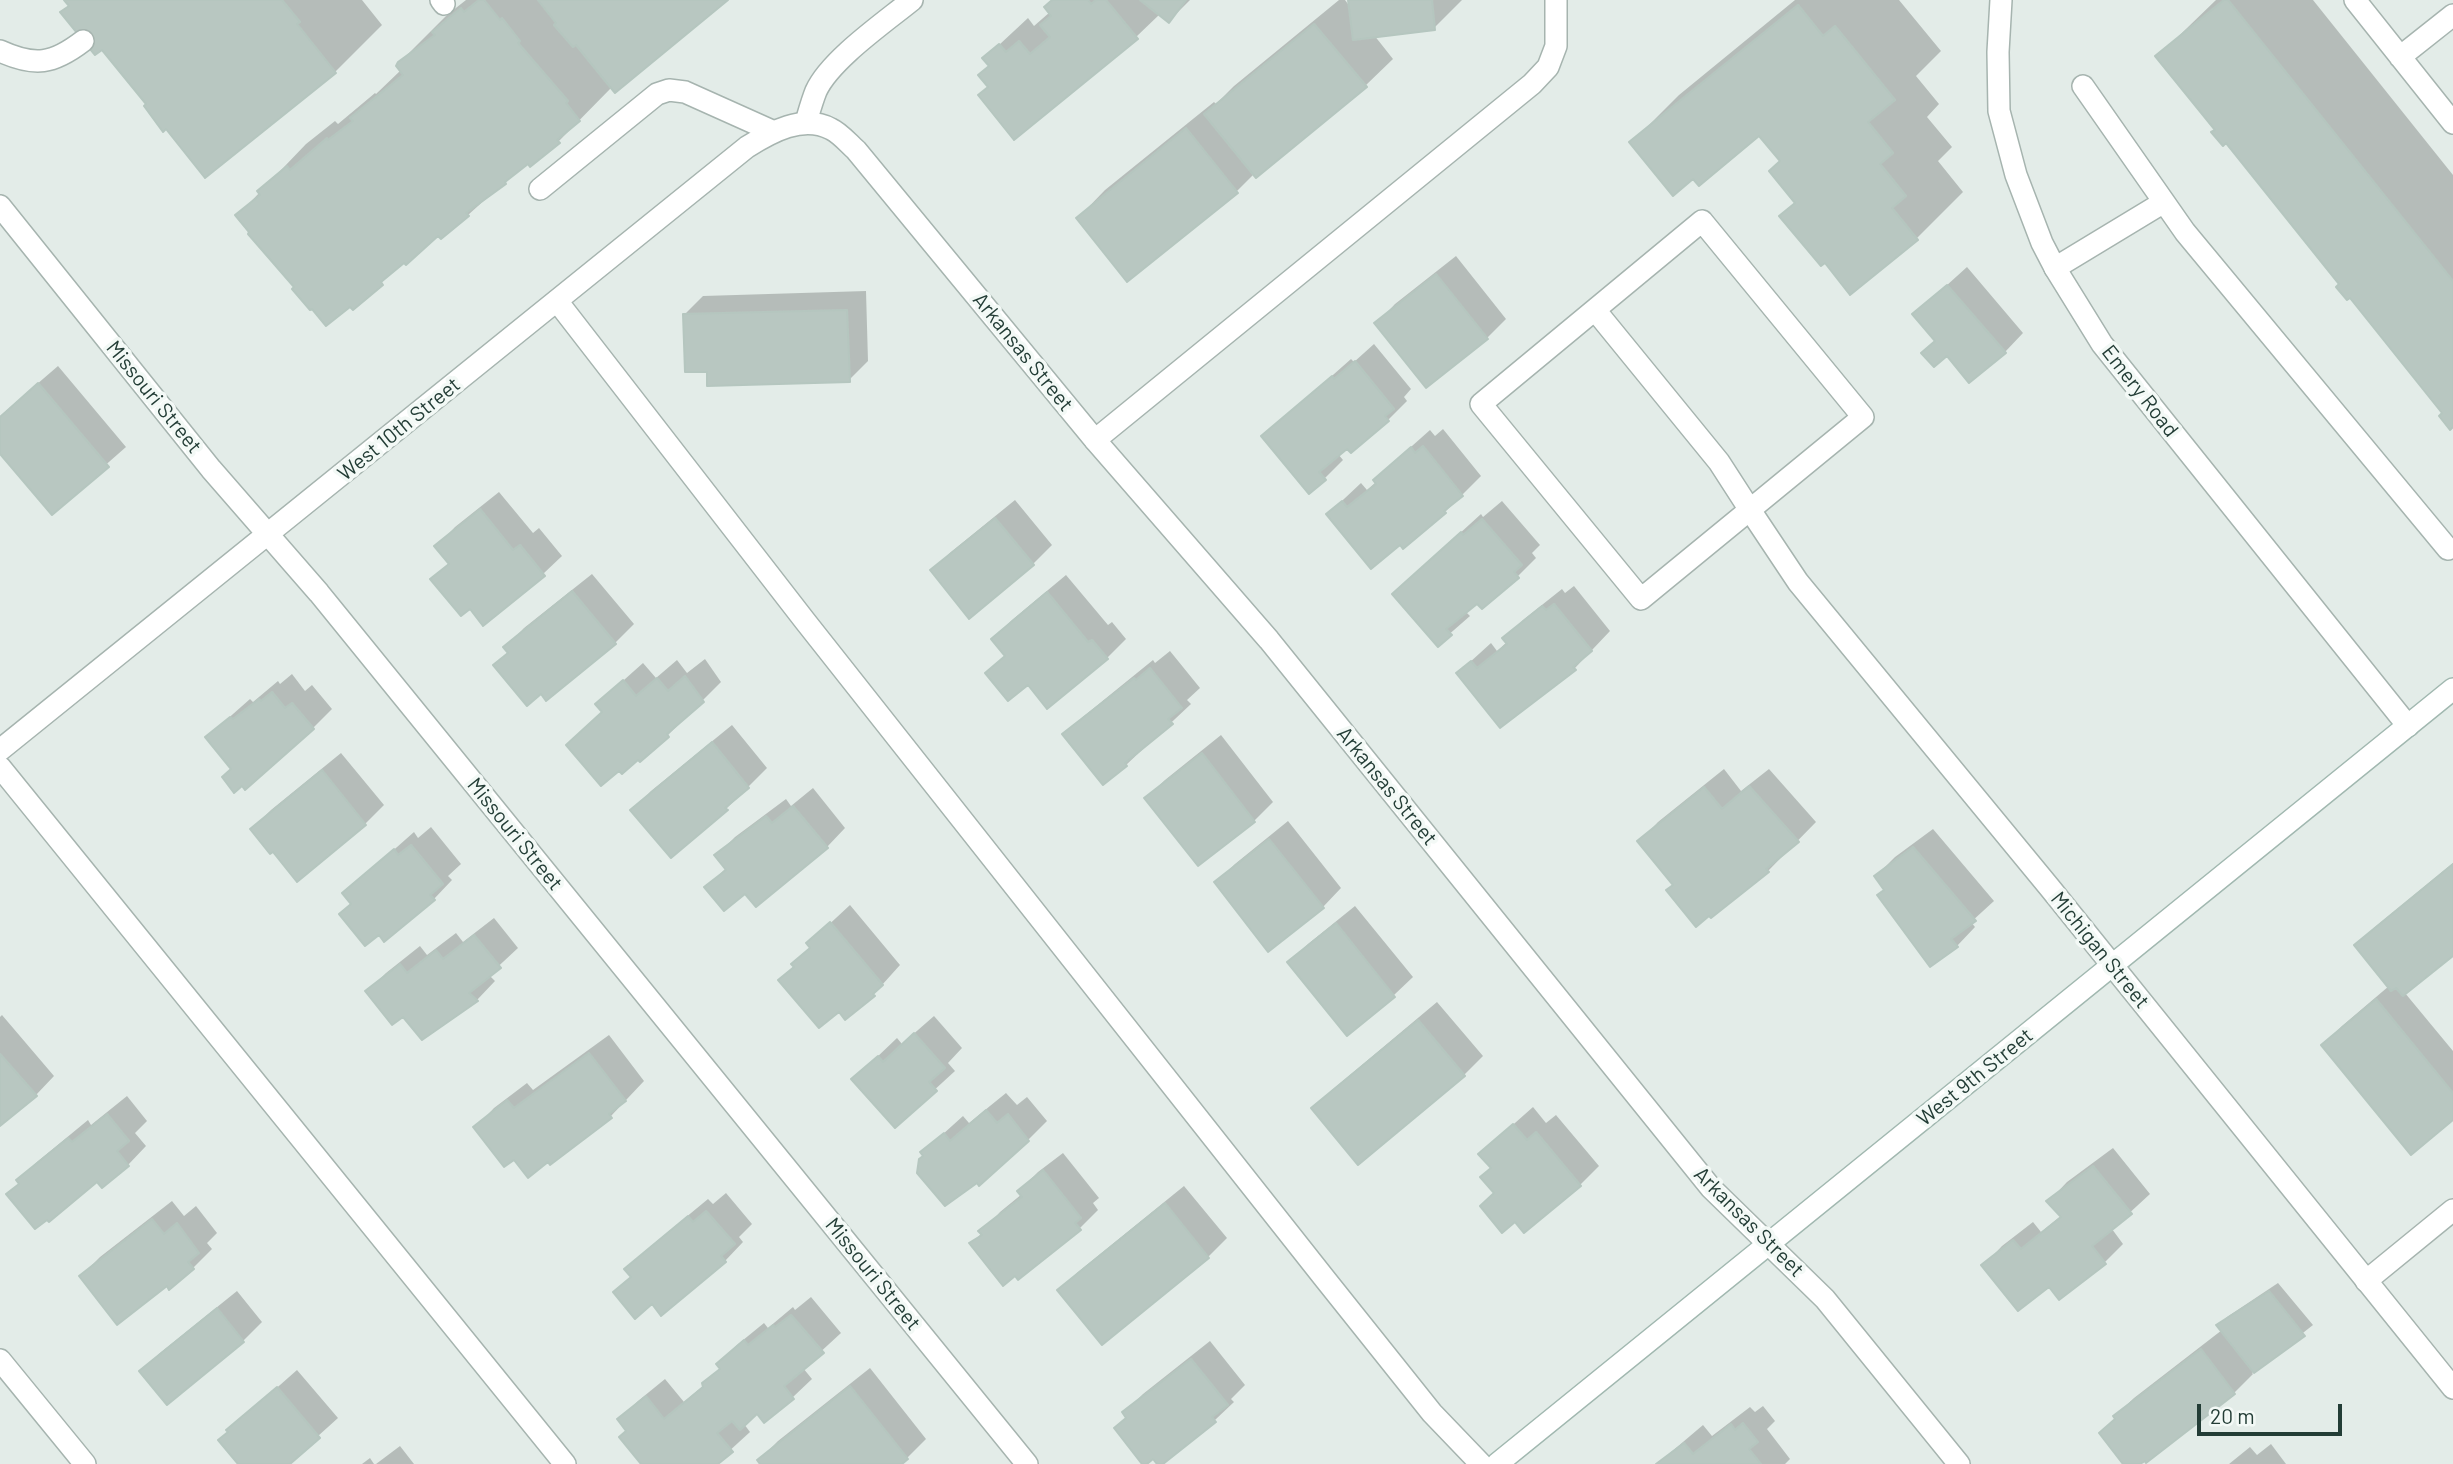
<!DOCTYPE html>
<style>
body{margin:0}
#map{position:relative;width:2453px;height:1464px;overflow:hidden;background:#e3ece8;font-family:Barlow,sans-serif}
canvas{display:block}
.scale{position:absolute;left:2197px;top:1404px;width:145px;height:32px;box-sizing:border-box;border:4px solid #233d36;border-top:0;padding-left:9px;font-size:21px;line-height:24px;white-space:nowrap;color:#233d36;-webkit-text-stroke:5px #f3f9f6;paint-order:stroke}
</style>
<div id="map">
<canvas width="2453" height="1464"></canvas>
<div class="scale">20 m</div>
</div>
<script>
const context = document.querySelector('canvas').getContext('2d');
context.lineJoin = 'round';
function fill(path, color) {
  context.fillStyle = color;
  context.fill(path, 'evenodd');
}
function stroke(path, color, width, dash) {
  context.strokeStyle = color;
  context.lineWidth = width;
  context.lineCap = dash ? 'butt' : 'round';
  context.setLineDash(dash || []);
  context.stroke(path);
}
function label(font, color, halo, rows, align = 'center') {
  context.font = font + ' Barlow,sans-serif';
  context.lineWidth = 7;
  context.setLineDash([]);
  context.textBaseline = 'middle';
  context.strokeStyle = halo;
  context.fillStyle = color;
  for (const [text, x, y, turn = 0] of rows) {
    context.save();
    context.translate(x, y);
    context.rotate((+turn || 0) * Math.PI / 180);
    context.textAlign = isNaN(turn) ? turn : align;
    if (halo) context.strokeText(text, 0, 0);
    context.fillText(text, 0, 0);
    context.restore();
  }
}
const shadow = new Path2D(`
 M 66,0 L 362,0 L 382,25 L 335,72 L 148,104 Z
 M 466,0 L 725,0 L 612,87 L 558,142 L 528,161 L 468,215 L 438,233 L 353,307 L 296,287 L 238,215 L 306,144 L 335,121 L 338,124 L 375,93 L 376,94 L 401,70 L 399,63 L 447,15 Z
 M 1053,0 L 1190,0 L 1169,21 L 1160,14 L 1136,37 L 990,86 L 991,65 L 985,58 L 1028,18 L 1034,26 L 1050,12 Z
 M 1339,0 L 1345,0 L 1351,8 L 1350,0 L 1462,0 L 1434,28 L 1374,35 L 1393,59 L 1365,86 L 1255,173 L 1236,192 L 1078,218 L 1105,190 L 1214,102 L 1216,104 L 1234,86 Z
 M 1795,0 L 1899,0 L 1941,51 L 1916,76 L 1939,104 L 1927,117 L 1952,147 L 1938,161 L 1963,192 L 1916,239 L 1825,260 L 1782,216 L 1796,201 L 1782,160 L 1759,134 L 1693,177 L 1632,142 L 1679,95 Z
 M 2216,0 L 2313,0 L 2453,175 L 2453,425 L 2158,56 Z
 M 1456,256 L 1506,319 L 1487,338 L 1377,323 L 1395,304 Z
 M 1967,267 L 2023,333 L 2005,352 L 1936,340 L 1915,314 Z
 M 866,291 L 868,361 L 849,380 L 709,370 L 684,315 L 703,296 Z
 M 1374,344 L 1411,389 L 1404,397 L 1407,401 L 1388,420 L 1338,454 L 1343,460 L 1324,479 L 1264,436 L 1351,359 L 1354,362 Z
 M 58,366 L 126,447 L 52,512 L 0,452 L 0,416 Z
 M 1443,429 L 1481,476 L 1445,512 L 1401,543 L 1328,514 L 1361,483 L 1367,490 L 1376,482 L 1375,480 L 1394,462 L 1430,430 L 1435,436 Z
 M 499,492 L 533,533 L 539,528 L 562,556 L 543,574 L 470,607 L 433,579 L 450,562 L 437,546 L 455,527 Z
 M 1015,500 L 1052,545 L 1033,564 L 969,617 L 932,570 L 951,552 Z
 M 1502,501 L 1540,545 L 1532,553 L 1536,558 L 1517,577 L 1477,601 L 1465,611 L 1470,616 L 1438,644 L 1413,576 L 1481,514 L 1483,517 Z
 M 592,574 L 634,624 L 615,643 L 541,692 L 496,665 L 509,651 L 506,647 L 524,628 Z
 M 1066,575 L 1108,625 L 1112,622 L 1126,639 L 1107,658 L 988,673 L 1006,655 L 993,639 L 1012,620 Z
 M 1574,586 L 1610,631 L 1575,668 L 1501,725 L 1458,673 L 1491,643 L 1497,651 L 1507,642 L 1505,639 L 1523,620 L 1562,589 L 1565,593 Z
 M 1170,651 L 1200,688 L 1187,700 L 1191,704 L 1126,765 L 1065,734 L 1084,716 L 1153,660 L 1155,663 Z
 M 705,659 L 721,682 L 668,735 L 640,760 L 597,704 L 643,663 L 656,678 L 677,660 L 687,673 Z
 M 292,674 L 305,691 L 312,685 L 332,709 L 313,728 L 233,768 L 207,737 L 250,699 L 253,702 L 278,681 L 280,684 Z
 M 732,725 L 767,768 L 726,809 L 633,810 L 651,791 Z
 M 1221,735 L 1273,802 L 1254,821 L 1198,864 L 1146,798 L 1165,780 Z
 M 341,753 L 384,805 L 365,824 L 252,829 L 271,810 Z
 M 1724,769 L 1741,791 L 1769,769 L 1816,822 L 1768,871 L 1712,916 L 1640,841 L 1658,822 Z
 M 813,788 L 845,828 L 827,847 L 746,892 L 707,887 L 726,868 L 716,856 L 735,837 L 786,799 L 791,806 Z
 M 1288,821 L 1341,888 L 1323,907 L 1216,883 L 1235,864 Z
 M 431,827 L 461,864 L 448,876 L 452,880 L 434,899 L 379,933 L 345,893 L 414,832 L 418,838 Z
 M 1933,829 L 1994,901 L 1971,922 L 1975,927 L 1957,946 L 1885,889 L 1876,876 L 1895,857 Z
 M 2453,863 L 2453,954 L 2405,993 L 2453,1051 L 2453,1118 L 2323,1045 L 2342,1026 L 2389,986 L 2356,945 L 2375,927 Z
 M 850,905 L 900,965 L 873,995 L 839,1009 L 781,980 L 812,946 L 809,943 Z
 M 1355,906 L 1413,977 L 1394,995 L 1347,1033 L 1290,962 L 1308,944 Z
 M 494,918 L 518,948 L 489,975 L 495,981 L 477,1000 L 450,1021 L 448,1018 L 403,1014 L 368,991 L 386,973 L 420,946 L 427,955 L 456,933 L 463,942 Z
 M 1437,1002 L 1483,1056 L 1464,1075 L 1314,1108 L 1332,1090 Z
 M 2,1015 L 54,1076 L 36,1095 L 0,1124 L 0,1017 Z
 M 934,1016 L 962,1048 L 948,1063 L 955,1071 L 895,1126 L 854,1079 L 897,1038 L 902,1044 Z
 M 609,1035 L 644,1081 L 611,1116 L 548,1160 L 514,1158 L 476,1127 L 494,1108 L 527,1083 L 533,1090 Z
 M 1006,1093 L 1017,1105 L 1027,1097 L 1047,1121 L 1028,1140 L 925,1156 L 922,1153 L 963,1116 L 969,1123 Z
 M 127,1096 L 147,1121 L 135,1133 L 146,1146 L 128,1165 L 97,1179 L 9,1194 L 20,1183 L 18,1180 L 37,1162 L 88,1120 L 91,1125 Z
 M 1533,1107 L 1546,1123 L 1556,1115 L 1599,1166 L 1580,1185 L 1524,1231 L 1496,1193 L 1492,1167 L 1480,1154 Z
 M 2113,1148 L 2150,1194 L 2112,1229 L 2123,1244 L 2104,1263 L 2049,1285 L 1984,1265 L 2002,1246 L 2033,1222 L 2041,1232 L 2062,1215 L 2049,1201 L 2067,1182 Z
 M 1063,1153 L 1099,1198 L 1093,1203 L 1098,1210 L 1080,1228 L 972,1244 L 1000,1212 L 1022,1194 L 1019,1191 L 1038,1172 Z
 M 1184,1186 L 1227,1238 L 1208,1257 L 1102,1343 L 1059,1290 L 1078,1272 Z
 M 726,1193 L 752,1224 L 739,1237 L 743,1242 L 725,1261 L 652,1302 L 615,1292 L 632,1276 L 626,1270 L 645,1251 L 708,1199 L 713,1204 Z
 M 172,1201 L 184,1216 L 196,1206 L 217,1233 L 207,1243 L 212,1249 L 193,1268 L 167,1284 L 81,1276 L 100,1257 Z
 M 2278,1283 L 2313,1325 L 2252,1373 L 2253,1374 L 2234,1393 L 2137,1464 L 2125,1464 L 2115,1416 L 2134,1398 L 2222,1330 L 2218,1326 L 2227,1317 Z
 M 237,1291 L 262,1322 L 243,1341 L 142,1371 L 160,1353 Z
 M 811,1297 L 841,1333 L 803,1368 L 812,1379 L 793,1397 L 764,1421 L 757,1412 L 744,1424 L 750,1432 L 715,1464 L 643,1464 L 628,1430 L 619,1420 L 638,1401 L 665,1379 L 684,1402 L 704,1385 L 721,1367 L 718,1364 L 737,1345 L 764,1323 L 768,1328 L 793,1307 L 795,1310 Z
 M 1210,1341 L 1245,1385 L 1231,1399 L 1234,1402 L 1215,1420 L 1159,1464 L 1124,1413 L 1143,1394 Z
 M 870,1368 L 926,1439 L 907,1458 L 900,1464 L 762,1464 L 759,1460 L 778,1441 Z
 M 297,1370 L 338,1418 L 287,1464 L 240,1464 L 229,1430 Z
 M 1763,1406 L 1775,1421 L 1767,1429 L 1790,1459 L 1785,1464 L 1657,1464 L 1703,1425 L 1712,1436 L 1750,1407 L 1755,1412 Z
 M 2271,1444 L 2286,1464 L 2229,1464 L 2250,1447 L 2257,1455 Z
 M 400,1446 L 414,1464 L 376,1464 Z
 M 370,1458 L 374,1464 L 362,1464 Z`);
const building = new Path2D(`
 M 64,0 L 282,0 L 300,22 L 297,24 L 336,73 L 205,178 L 166,129 L 163,132 L 144,106 L 146,104 L 102,50 L 95,55 L 60,12 L 69,6 Z
 M 479,0 L 484,0 L 500,20 L 502,18 L 520,41 L 518,43 L 568,101 L 566,103 L 580,121 L 557,140 L 560,143 L 530,167 L 528,164 L 505,182 L 506,184 L 466,213 L 469,216 L 441,239 L 438,236 L 406,265 L 404,263 L 381,282 L 383,285 L 353,310 L 350,307 L 326,326 L 312,309 L 310,310 L 292,289 L 294,287 L 248,234 L 249,232 L 235,215 L 260,195 L 257,191 L 287,166 L 290,170 L 327,138 L 328,140 L 353,121 L 350,118 L 403,75 L 396,66 L 398,62 L 435,35 L 432,32 L 461,8 L 464,12 Z
 M 538,0 L 728,0 L 615,93 L 576,45 L 573,47 L 554,25 L 556,23 Z
 M 1052,0 L 1088,0 L 1091,4 L 1096,0 L 1106,0 L 1138,39 L 1014,140 L 978,95 L 988,87 L 978,75 L 989,66 L 982,58 L 999,44 L 1006,52 L 1019,41 L 1030,54 L 1050,37 L 1040,25 L 1051,16 L 1044,7 Z
 M 1140,0 L 1186,0 L 1169,23 Z
 M 1348,0 L 1432,0 L 1435,30 L 1353,40 Z
 M 2224,0 L 2228,0 L 2453,281 L 2453,427 L 2450,430 L 2439,416 L 2442,413 L 2350,298 L 2347,300 L 2336,287 L 2339,284 L 2226,143 L 2223,146 L 2211,132 L 2215,130 L 2155,56 Z
 M 1798,5 L 1823,36 L 1835,26 L 1895,100 L 1868,122 L 1893,153 L 1880,164 L 1906,196 L 1892,208 L 1918,240 L 1850,295 L 1825,263 L 1821,266 L 1779,216 L 1795,203 L 1769,171 L 1780,161 L 1759,136 L 1699,186 L 1693,179 L 1673,196 L 1629,142 Z
 M 1314,24 L 1367,87 L 1256,178 L 1204,114 Z
 M 1186,128 L 1238,193 L 1127,282 L 1076,218 Z
 M 1436,274 L 1488,339 L 1426,388 L 1374,323 Z
 M 1947,285 L 2006,353 L 1969,383 L 1947,356 L 1934,367 L 1921,353 L 1935,341 L 1912,314 Z
 M 847,310 L 850,382 L 707,386 L 707,372 L 685,372 L 683,314 Z
 M 1355,361 L 1394,409 L 1385,416 L 1389,421 L 1351,453 L 1347,449 L 1319,472 L 1326,480 L 1309,494 L 1261,436 L 1332,376 L 1334,379 Z
 M 38,383 L 109,467 L 52,515 L 0,454 L 0,417 Z
 M 1423,446 L 1463,496 L 1444,511 L 1446,513 L 1403,549 L 1400,545 L 1371,569 L 1326,514 L 1342,501 L 1347,507 L 1376,484 L 1373,480 L 1411,447 L 1415,453 Z
 M 480,509 L 513,550 L 520,545 L 545,576 L 483,626 L 470,609 L 461,616 L 430,579 L 449,564 L 434,546 Z
 M 995,518 L 1034,565 L 969,619 L 930,570 Z
 M 1482,519 L 1522,565 L 1514,572 L 1519,578 L 1482,609 L 1477,604 L 1446,629 L 1452,635 L 1438,647 L 1392,594 L 1461,532 L 1463,535 Z
 M 572,591 L 616,644 L 546,701 L 541,694 L 527,706 L 493,665 L 508,653 L 503,647 Z
 M 1047,592 L 1088,642 L 1092,640 L 1108,659 L 1047,709 L 1028,685 L 1008,701 L 985,673 L 1005,656 L 991,639 Z
 M 1554,604 L 1592,651 L 1573,667 L 1576,670 L 1500,728 L 1456,673 L 1471,661 L 1477,668 L 1507,644 L 1502,638 L 1542,606 L 1546,610 Z
 M 1150,668 L 1182,708 L 1168,719 L 1173,724 L 1125,763 L 1127,766 L 1103,785 L 1062,734 L 1134,678 L 1136,680 Z
 M 685,676 L 704,702 L 667,734 L 669,737 L 640,762 L 638,760 L 622,774 L 619,771 L 601,786 L 566,745 L 602,712 L 595,704 L 623,680 L 636,696 L 657,678 L 668,691 Z
 M 272,692 L 285,708 L 292,703 L 314,729 L 245,790 L 242,786 L 234,793 L 222,777 L 231,769 L 205,737 L 230,717 L 233,719 L 259,699 L 261,701 Z
 M 712,742 L 749,788 L 725,808 L 728,810 L 671,858 L 630,810 Z
 M 1202,753 L 1255,822 L 1198,866 L 1144,798 Z
 M 322,770 L 366,825 L 297,882 L 273,852 L 270,854 L 250,829 Z
 M 1749,786 L 1799,842 L 1766,869 L 1769,872 L 1711,918 L 1709,916 L 1696,927 L 1666,890 L 1673,885 L 1637,841 L 1704,787 L 1722,809 Z
 M 793,806 L 828,848 L 756,907 L 745,894 L 724,911 L 704,887 L 726,870 L 714,855 L 766,816 L 772,823 Z
 M 1269,839 L 1324,908 L 1268,952 L 1214,882 Z
 M 411,845 L 443,884 L 430,895 L 435,900 L 384,942 L 379,935 L 365,946 L 339,914 L 351,904 L 342,893 L 394,849 L 398,855 Z
 M 1913,847 L 1976,921 L 1951,939 L 1958,947 L 1930,967 L 1877,895 L 1884,890 L 1874,876 Z
 M 2453,864 L 2453,956 L 2403,996 L 2396,988 L 2391,991 L 2354,945 Z
 M 830,922 L 883,985 L 873,994 L 875,996 L 845,1020 L 839,1012 L 819,1028 L 778,980 L 794,967 L 791,964 L 810,948 L 806,943 Z
 M 1336,923 L 1395,997 L 1347,1036 L 1287,962 Z
 M 474,935 L 501,968 L 469,993 L 478,1001 L 422,1040 L 403,1017 L 392,1025 L 365,991 L 400,964 L 407,973 L 436,950 L 443,959 Z
 M 2376,999 L 2453,1093 L 2453,1120 L 2411,1155 L 2321,1045 Z
 M 1418,1020 L 1465,1076 L 1358,1165 L 1311,1108 Z
 M 914,1033 L 945,1068 L 929,1082 L 937,1091 L 895,1128 L 851,1079 L 878,1056 L 883,1062 Z
 M 589,1053 L 626,1101 L 609,1114 L 612,1118 L 550,1165 L 548,1162 L 528,1178 L 514,1160 L 504,1167 L 473,1127 L 507,1100 L 514,1108 Z
 M 0,1054 L 37,1096 L 0,1126 Z
 M 986,1110 L 997,1123 L 1008,1114 L 1029,1141 L 979,1186 L 977,1183 L 945,1206 L 917,1173 L 919,1159 L 923,1156 L 920,1152 L 944,1133 L 950,1141 Z
 M 107,1114 L 129,1141 L 117,1151 L 129,1166 L 102,1188 L 97,1182 L 49,1222 L 47,1220 L 35,1229 L 6,1194 L 19,1184 L 16,1180 L 68,1138 L 72,1142 Z
 M 1513,1124 L 1527,1140 L 1536,1132 L 1581,1186 L 1524,1233 L 1515,1222 L 1502,1233 L 1480,1206 L 1494,1193 L 1480,1177 L 1491,1168 L 1478,1154 Z
 M 2093,1166 L 2132,1214 L 2092,1246 L 2106,1264 L 2059,1300 L 2049,1287 L 2018,1311 L 1981,1265 L 2013,1240 L 2021,1249 L 2061,1217 L 2046,1201 Z
 M 1043,1170 L 1081,1218 L 1075,1223 L 1081,1230 L 1018,1280 L 1015,1276 L 1003,1286 L 969,1243 L 982,1235 L 978,1231 L 1022,1197 L 1017,1191 Z
 M 1165,1203 L 1209,1258 L 1102,1345 L 1057,1290 Z
 M 706,1211 L 735,1244 L 721,1256 L 726,1262 L 661,1316 L 652,1304 L 635,1319 L 613,1292 L 631,1277 L 624,1269 L 688,1216 L 693,1222 Z
 M 152,1219 L 164,1234 L 177,1223 L 199,1253 L 188,1262 L 194,1269 L 169,1290 L 167,1286 L 117,1325 L 79,1276 Z
 M 2269,1291 L 2305,1336 L 2254,1373 L 2216,1325 Z
 M 217,1308 L 244,1342 L 167,1405 L 139,1371 Z
 M 791,1315 L 824,1353 L 784,1386 L 794,1399 L 764,1423 L 757,1414 L 740,1430 L 732,1421 L 717,1433 L 733,1452 L 718,1464 L 641,1464 L 619,1437 L 626,1431 L 617,1419 L 646,1396 L 664,1419 L 703,1387 L 702,1383 L 720,1369 L 716,1364 L 744,1340 L 748,1345 L 773,1325 L 775,1327 Z
 M 2201,1349 L 2235,1394 L 2146,1463 L 2145,1461 L 2140,1464 L 2123,1464 L 2099,1433 L 2115,1419 L 2113,1416 Z
 M 1191,1359 L 1228,1405 L 1212,1417 L 1216,1422 L 1163,1464 L 1157,1464 L 1153,1459 L 1147,1464 L 1142,1464 L 1114,1428 L 1126,1418 L 1122,1412 Z
 M 850,1386 L 908,1459 L 902,1464 L 760,1464 L 757,1460 Z
 M 277,1387 L 320,1438 L 290,1464 L 238,1464 L 218,1440 L 228,1432 L 226,1430 Z
 M 1743,1423 L 1758,1442 L 1749,1449 L 1761,1464 L 1656,1464 L 1684,1443 L 1693,1454 L 1731,1424 L 1735,1430 Z`);
const service = new Path2D(`
 M 441,0 L 444,4
 M 2355,0 L 2453,123
 M 0,51 C 35,67 53,64 83,41
 M 2400,57 L 2453,15
 M 2083,86 L 2185,232 L 2448,549
 M 806,122 C 809,112 812,101 816,91 C 830,60 885,22 912,0
 M 540,189 L 657,94 L 669,90 L 685,92 L 772,131
 M 1702,221 L 1863,417 L 1641,599 L 1481,404 Z
 M 2055,268 L 2164,202
 M 557,301 L 805,621 L 1325,1279 L 1432,1413 L 1481,1464
 M 1595,310 L 1719,462 L 1750,510
 M 1095,440 L 1532,84 L 1548,67 L 1556,46 L 1556,0
 M 0,767 L 565,1464
 M 2366,1281 L 2453,1210`);
const minor = new Path2D(`
 M 2001,0 L 1998,52 L 1999,111 L 2016,175 L 2042,243 L 2055,268 L 2102,344 L 2408,726
 M 0,206 L 211,469 L 319,593 L 1027,1464
 M 1750,510 L 1798,582 L 2050,888 L 2453,1388
 M 0,750 L 747,147 C 771,132 803,114 831,129 C 840,133 849,144 856,150 L 1095,440 L 1269,640 L 1711,1188 L 1825,1299 L 1959,1464`);
const tertiary = new Path2D(`
 M 0,1360 L 85,1464`);
const secondary = new Path2D(`
 M 1497,1464 L 2453,689`);
const streetNames = [
 ["Arkansas Street",1023,352,51],
 ["Emery Road",2140,391,52],
 ["Missouri Street",154,397,51],
 ["West 10th Street",399,429,-39],
 ["Arkansas Street",1387,786,51],
 ["Missouri Street",515,834,51],
 ["Michigan Street",2100,950,51],
 ["West 9th Street",1975,1077,-39],
 ["Arkansas Street",1749,1222,45],
 ["Missouri Street",873,1274,51]
];
fill(shadow, '#0003');
fill(building, '#b8c7c1');
stroke(building, '#b5c6bf', 2);
stroke(service, '#a6b4af', 24);
stroke(minor, '#a6b4af', 24);
stroke(tertiary, '#a6b4af', 24);
stroke(secondary, '#a1b8b0', 24);
stroke(service, '#fff', 21);
stroke(minor, '#fff', 21);
stroke(tertiary, '#fff', 21);
stroke(secondary, '#fff', 21);
label('21px', '#233d36', '#f3f9f6', streetNames);
</script>
